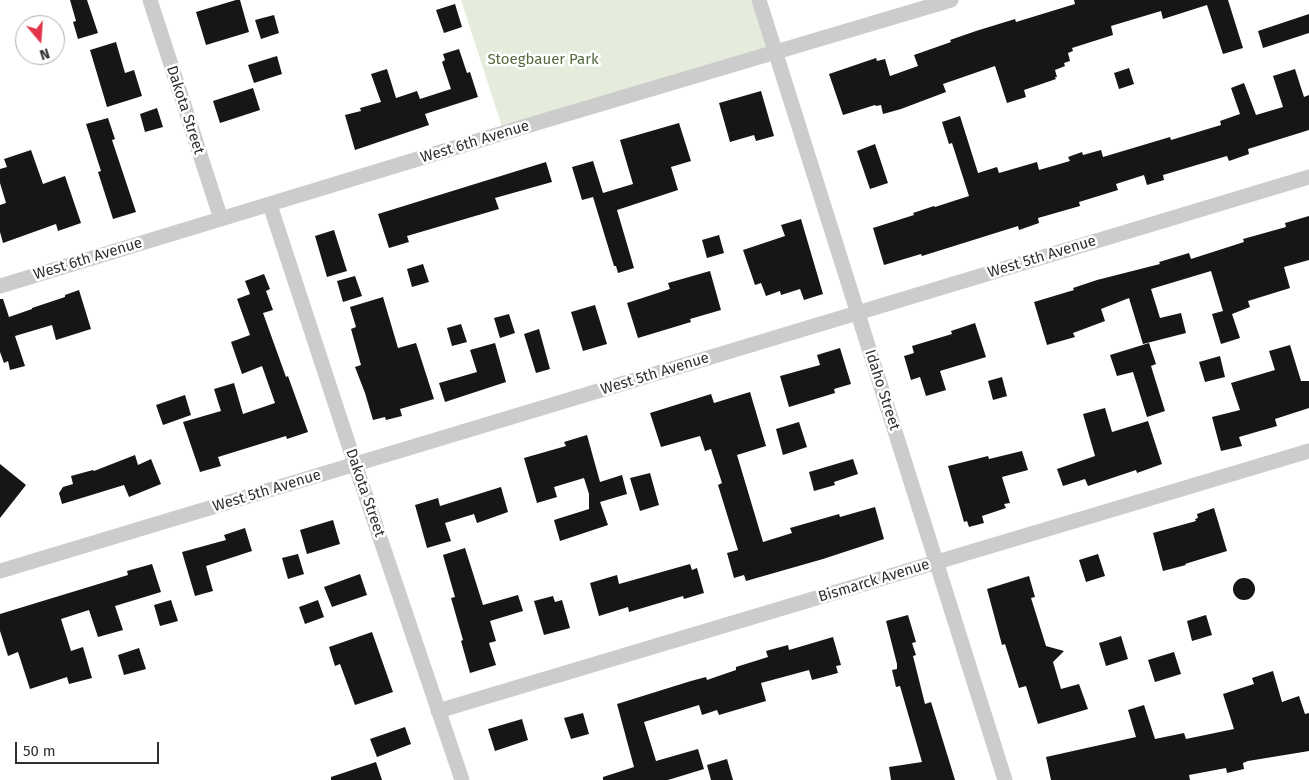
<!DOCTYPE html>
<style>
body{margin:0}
#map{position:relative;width:1309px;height:780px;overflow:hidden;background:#fff;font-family:"Fira Sans",sans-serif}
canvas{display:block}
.north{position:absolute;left:15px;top:15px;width:50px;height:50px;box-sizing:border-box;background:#fff;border:1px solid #acacac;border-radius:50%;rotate:162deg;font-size:14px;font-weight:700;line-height:20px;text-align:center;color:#2f2f2f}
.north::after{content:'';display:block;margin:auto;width:18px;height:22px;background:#e2344a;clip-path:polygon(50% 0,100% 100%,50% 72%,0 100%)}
.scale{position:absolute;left:15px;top:742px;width:144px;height:22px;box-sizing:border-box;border:2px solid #2f2f2f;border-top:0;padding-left:6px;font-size:15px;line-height:18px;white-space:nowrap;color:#2f2f2f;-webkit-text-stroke:4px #fff;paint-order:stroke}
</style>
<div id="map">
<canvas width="1309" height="780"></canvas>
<div class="north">N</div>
<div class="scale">50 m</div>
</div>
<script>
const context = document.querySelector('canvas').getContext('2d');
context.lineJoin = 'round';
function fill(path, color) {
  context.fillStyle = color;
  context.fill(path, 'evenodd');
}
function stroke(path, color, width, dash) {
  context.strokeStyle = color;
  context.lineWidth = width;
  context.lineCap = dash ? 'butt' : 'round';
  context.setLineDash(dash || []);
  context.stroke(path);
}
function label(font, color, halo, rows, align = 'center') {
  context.font = font + ' "Fira Sans",sans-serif';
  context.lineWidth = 5;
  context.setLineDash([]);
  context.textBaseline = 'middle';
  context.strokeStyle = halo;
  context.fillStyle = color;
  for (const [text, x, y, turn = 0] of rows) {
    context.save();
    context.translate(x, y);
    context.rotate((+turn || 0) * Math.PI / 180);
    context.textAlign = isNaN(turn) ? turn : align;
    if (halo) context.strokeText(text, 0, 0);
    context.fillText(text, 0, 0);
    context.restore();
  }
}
const green = new Path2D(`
 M 461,0 L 759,0 L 776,53 L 504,133 Z`);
const building = new Path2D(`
 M 70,0 L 87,0 L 98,33 L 78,39 L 73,22 L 76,21 Z
 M 236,0 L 240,0 L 249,32 L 206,45 L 196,12 Z
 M 1074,0 L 1228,0 L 1243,48 L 1223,54 L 1207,5 L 1163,19 L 1161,11 L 1111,26 L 1113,35 L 1072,48 L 1073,51 L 1068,53 L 1070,61 L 1064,63 L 1065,66 L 1055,70 L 1057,77 L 1055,77 L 1056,79 L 1024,90 L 1026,97 L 1007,103 L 995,66 L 943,84 L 946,92 L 901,109 L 883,114 L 881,105 L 876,106 L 875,105 L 843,115 L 829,74 L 876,58 L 877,61 L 885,59 L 890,76 L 918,66 L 914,55 L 951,42 L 950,40 L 976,31 L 1015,19 L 1016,22 L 1075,4 Z
 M 455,4 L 462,27 L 444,33 L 436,10 Z
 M 1309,14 L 1309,33 L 1263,48 L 1258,31 Z
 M 274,15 L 279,33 L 261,39 L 255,20 Z
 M 116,42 L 125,73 L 134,70 L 142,96 L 107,107 L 90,50 Z
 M 459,49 L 467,73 L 470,72 L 478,97 L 425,114 L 429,125 L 355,150 L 345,115 L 361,111 L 360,108 L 381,102 L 371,74 L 387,69 L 396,98 L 417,91 L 420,99 L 451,89 L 442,62 L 445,60 L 443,54 Z
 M 277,56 L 282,74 L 254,83 L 248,65 Z
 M 1129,68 L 1134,84 L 1119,89 L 1114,73 Z
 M 1295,69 L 1304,97 L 1309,95 L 1309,130 L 1248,149 L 1249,154 L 1229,161 L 1227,156 L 1163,175 L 1164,180 L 1147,185 L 1144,175 L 1116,184 L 1118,190 L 1079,202 L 1080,206 L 1038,218 L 1039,223 L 1019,230 L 1018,226 L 922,256 L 921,254 L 884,265 L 873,228 L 914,215 L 913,213 L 934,206 L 935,207 L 969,196 L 952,143 L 949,144 L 942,122 L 960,116 L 978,173 L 997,167 L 999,173 L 1037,162 L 1039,170 L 1070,161 L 1068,157 L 1082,152 L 1083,155 L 1101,150 L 1103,157 L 1170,137 L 1171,140 L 1221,125 L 1220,121 L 1240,114 L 1231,88 L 1244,83 L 1256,115 L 1283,107 L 1273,76 Z
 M 253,88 L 260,110 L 220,123 L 213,101 Z
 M 761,91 L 774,136 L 756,141 L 754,135 L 730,142 L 719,103 Z
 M 157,108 L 163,127 L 145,132 L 140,114 Z
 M 108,118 L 115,139 L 112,140 L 136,212 L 113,219 L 98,172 L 101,171 L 86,124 Z
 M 679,123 L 691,161 L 671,167 L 678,190 L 617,210 L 634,268 L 618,273 L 616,266 L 614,266 L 593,197 L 582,200 L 572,167 L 593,161 L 603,193 L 633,184 L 620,140 Z
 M 875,144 L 888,183 L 870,189 L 857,151 Z
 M 31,150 L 43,184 L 65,176 L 81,223 L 58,231 L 56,224 L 3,243 L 0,232 L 0,205 L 6,203 L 0,183 L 0,169 L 7,167 L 4,159 Z
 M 546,162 L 552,182 L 495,198 L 499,209 L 407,236 L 409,242 L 389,248 L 378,214 Z
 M 1309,216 L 1309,260 L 1284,267 L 1290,288 L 1248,301 L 1250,307 L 1232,314 L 1240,338 L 1221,344 L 1212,314 L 1223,311 L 1211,271 L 1151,289 L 1160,318 L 1181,313 L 1186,333 L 1143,344 L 1129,298 L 1101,309 L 1105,321 L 1073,333 L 1075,337 L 1047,345 L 1034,302 L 1074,290 L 1073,288 L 1097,280 L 1160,264 L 1159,262 L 1189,253 L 1191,259 L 1244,242 L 1243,239 L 1286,227 L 1285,223 Z
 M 801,219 L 823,294 L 804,300 L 800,289 L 781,295 L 780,291 L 766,296 L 761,283 L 755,285 L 743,250 L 785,236 L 781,225 Z
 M 334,230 L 347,271 L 327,277 L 315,236 Z
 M 719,235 L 724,253 L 707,258 L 702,240 Z
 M 423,264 L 429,282 L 412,287 L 407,269 Z
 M 710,271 L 721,310 L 690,319 L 691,322 L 638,338 L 627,303 L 670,289 L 668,283 Z
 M 264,274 L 270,289 L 266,291 L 273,310 L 263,313 L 286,377 L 288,376 L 308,432 L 287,439 L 286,436 L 218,457 L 221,466 L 200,472 L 183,422 L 221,411 L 214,389 L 234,383 L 243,414 L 275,403 L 262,366 L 242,374 L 231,342 L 250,335 L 237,299 L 250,294 L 245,281 Z
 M 355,276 L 362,296 L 343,302 L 337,281 Z
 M 79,290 L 91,329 L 56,340 L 52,325 L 15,336 L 25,366 L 10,370 L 8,361 L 4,363 L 0,352 L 0,299 L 3,299 L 9,317 L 32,309 L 32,308 L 65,297 L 65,295 Z
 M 383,297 L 398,348 L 416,343 L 434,399 L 400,409 L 402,416 L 386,420 L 385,417 L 373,420 L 365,393 L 355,367 L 361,365 L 351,329 L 356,327 L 350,307 Z
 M 595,305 L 607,344 L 583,351 L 571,312 Z
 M 509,314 L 515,333 L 500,338 L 494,318 Z
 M 975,323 L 986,357 L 940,371 L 946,390 L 926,396 L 920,377 L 911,380 L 904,356 L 914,353 L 912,346 L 952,334 L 951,331 Z
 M 461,324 L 467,342 L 452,346 L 447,328 Z
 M 539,329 L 550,369 L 536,373 L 524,334 Z
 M 495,343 L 506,382 L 445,402 L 439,383 L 477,372 L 470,350 Z
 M 1149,343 L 1156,364 L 1151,366 L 1165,411 L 1147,417 L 1133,372 L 1117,376 L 1110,355 Z
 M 1290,345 L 1301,381 L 1309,381 L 1309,408 L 1275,419 L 1277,426 L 1239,437 L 1242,446 L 1221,451 L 1212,417 L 1240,410 L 1231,383 L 1275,370 L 1269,351 Z
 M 840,348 L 851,384 L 834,389 L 835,393 L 789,407 L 780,376 L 820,365 L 817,355 Z
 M 1220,356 L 1225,377 L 1205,382 L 1199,362 Z
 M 1002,377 L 1007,396 L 993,400 L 988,381 Z
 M 750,392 L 766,446 L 737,455 L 763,542 L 792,533 L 790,528 L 839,514 L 840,517 L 875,507 L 884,539 L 823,559 L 746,581 L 744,575 L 734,578 L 727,553 L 738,550 L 718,485 L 722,483 L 711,449 L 705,451 L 700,436 L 661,447 L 650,413 L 711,394 L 714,403 Z
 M 185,395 L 191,415 L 163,425 L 156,405 Z
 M 1105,408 L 1112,432 L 1148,421 L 1162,464 L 1137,473 L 1136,470 L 1088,486 L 1085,479 L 1063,486 L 1057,469 L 1095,456 L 1083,414 Z
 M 799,422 L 807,447 L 783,455 L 776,429 Z
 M 587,435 L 600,482 L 622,475 L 627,494 L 600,502 L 608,525 L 560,541 L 554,520 L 589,509 L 589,494 L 584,478 L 554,487 L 557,497 L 537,503 L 524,458 L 566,446 L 564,442 Z
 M 1022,451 L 1028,470 L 1002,477 L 1010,503 L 1004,504 L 1006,508 L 982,516 L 984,523 L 969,527 L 967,521 L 964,522 L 948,466 L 988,456 L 989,459 Z
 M 135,455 L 138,465 L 151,459 L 161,484 L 129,497 L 124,485 L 62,504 L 59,493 L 63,487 L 73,484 L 71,476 L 93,470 L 94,471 Z
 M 853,459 L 858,474 L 834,482 L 835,485 L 814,491 L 809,472 Z
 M 0,464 L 26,485 L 0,518 Z
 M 650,473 L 659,505 L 640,511 L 630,478 Z
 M 501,487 L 508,512 L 477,523 L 474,514 L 445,523 L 451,541 L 427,548 L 415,505 L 438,498 L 440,506 Z
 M 1214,508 L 1227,551 L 1185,564 L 1186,565 L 1163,571 L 1153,533 L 1196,521 L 1195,519 L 1198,518 L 1197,514 Z
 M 333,520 L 340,544 L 307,554 L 300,530 Z
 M 245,528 L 252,551 L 206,566 L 213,591 L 195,596 L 182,552 L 226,540 L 224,535 Z
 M 465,548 L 483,605 L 518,595 L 523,611 L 490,621 L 496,641 L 489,643 L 496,665 L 470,673 L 461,641 L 463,640 L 451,598 L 455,597 L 443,555 Z
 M 298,554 L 304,574 L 288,579 L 282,558 Z
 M 1098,554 L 1105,576 L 1086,582 L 1079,560 Z
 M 152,564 L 161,592 L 115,606 L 123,630 L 98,637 L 89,610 L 61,619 L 71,651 L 83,647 L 92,678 L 69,684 L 67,677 L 30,689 L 18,652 L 8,656 L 0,631 L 0,614 L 128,575 L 127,571 Z
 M 690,564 L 692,570 L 697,568 L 704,593 L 684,599 L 683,596 L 629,612 L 628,607 L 599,616 L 590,583 L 617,575 L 619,584 Z
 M 360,574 L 367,595 L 332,607 L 324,587 Z
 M 1029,576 L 1035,597 L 1031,598 L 1046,646 L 1064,651 L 1053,662 L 1061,689 L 1079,684 L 1088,709 L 1038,724 L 1026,686 L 1019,688 L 1005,644 L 1002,645 L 987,589 Z
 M1233 589a11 11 0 1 1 22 0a11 11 0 1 1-22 0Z
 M 553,596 L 555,602 L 562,600 L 570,628 L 544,635 L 534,601 Z
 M 171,600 L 178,621 L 160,626 L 154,605 Z
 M 318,600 L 324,617 L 305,624 L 299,607 Z
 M 908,615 L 916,642 L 912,643 L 916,655 L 913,656 L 925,704 L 931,702 L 955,780 L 891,780 L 889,767 L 922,762 L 900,686 L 896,687 L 892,670 L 897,669 L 897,664 L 886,621 Z
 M 1206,615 L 1212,635 L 1192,641 L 1187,621 Z
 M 372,632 L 393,692 L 355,705 L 340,664 L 335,666 L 329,647 Z
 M 1121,636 L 1128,659 L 1106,666 L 1099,643 Z
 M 833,637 L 841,665 L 836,666 L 838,673 L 812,680 L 809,670 L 761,683 L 766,701 L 719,715 L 717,710 L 702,715 L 699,705 L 644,722 L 656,761 L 698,749 L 704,769 L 668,780 L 603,780 L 603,777 L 634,767 L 617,704 L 691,681 L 706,677 L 707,680 L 736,670 L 736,667 L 768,657 L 766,651 L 788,645 L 789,650 Z
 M 139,648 L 146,669 L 124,675 L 118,655 Z
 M 1174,652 L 1181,674 L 1155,682 L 1148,660 Z
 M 1273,671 L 1282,702 L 1299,696 L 1305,714 L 1309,713 L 1309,751 L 1248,761 L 1243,763 L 1244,769 L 1227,773 L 1226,768 L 1189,775 L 1190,780 L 1051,780 L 1046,757 L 1136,737 L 1128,710 L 1144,705 L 1155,739 L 1184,733 L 1186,739 L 1234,729 L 1223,694 L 1254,684 L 1252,678 Z
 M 583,713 L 589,734 L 571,739 L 564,718 Z
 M 522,719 L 528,740 L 495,751 L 488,729 Z
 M 405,727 L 411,744 L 377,757 L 370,739 Z
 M 727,759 L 733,780 L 711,780 L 707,765 Z
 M 376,762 L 382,780 L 331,780 L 331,777 Z`);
const street = new Path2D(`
 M 150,0 L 221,219
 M 759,0 L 1005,780
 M 270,205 L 355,464 L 462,780
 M 0,286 L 523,127 L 951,0
 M 0,571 L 1309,177
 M 438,711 L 1309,451`);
const parkNames = [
 ["Stoegbauer Park",543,60]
];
const streetNames = [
 ["Dakota Street",185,110,72],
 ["West 6th Avenue",475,142,-17],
 ["West 5th Avenue",1042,257,-17],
 ["West 6th Avenue",88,259,-17],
 ["West 5th Avenue",655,374,-17],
 ["Idaho Street",882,390,72],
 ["West 5th Avenue",267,491,-17],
 ["Dakota Street",365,493,71],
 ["Bismarck Avenue",874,581,-17]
];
fill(green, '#e5ecdc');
fill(building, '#161616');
stroke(street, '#ccc', 15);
label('15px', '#54693d', '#fff', parkNames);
label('15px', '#2f2f2f', '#fff', streetNames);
</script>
